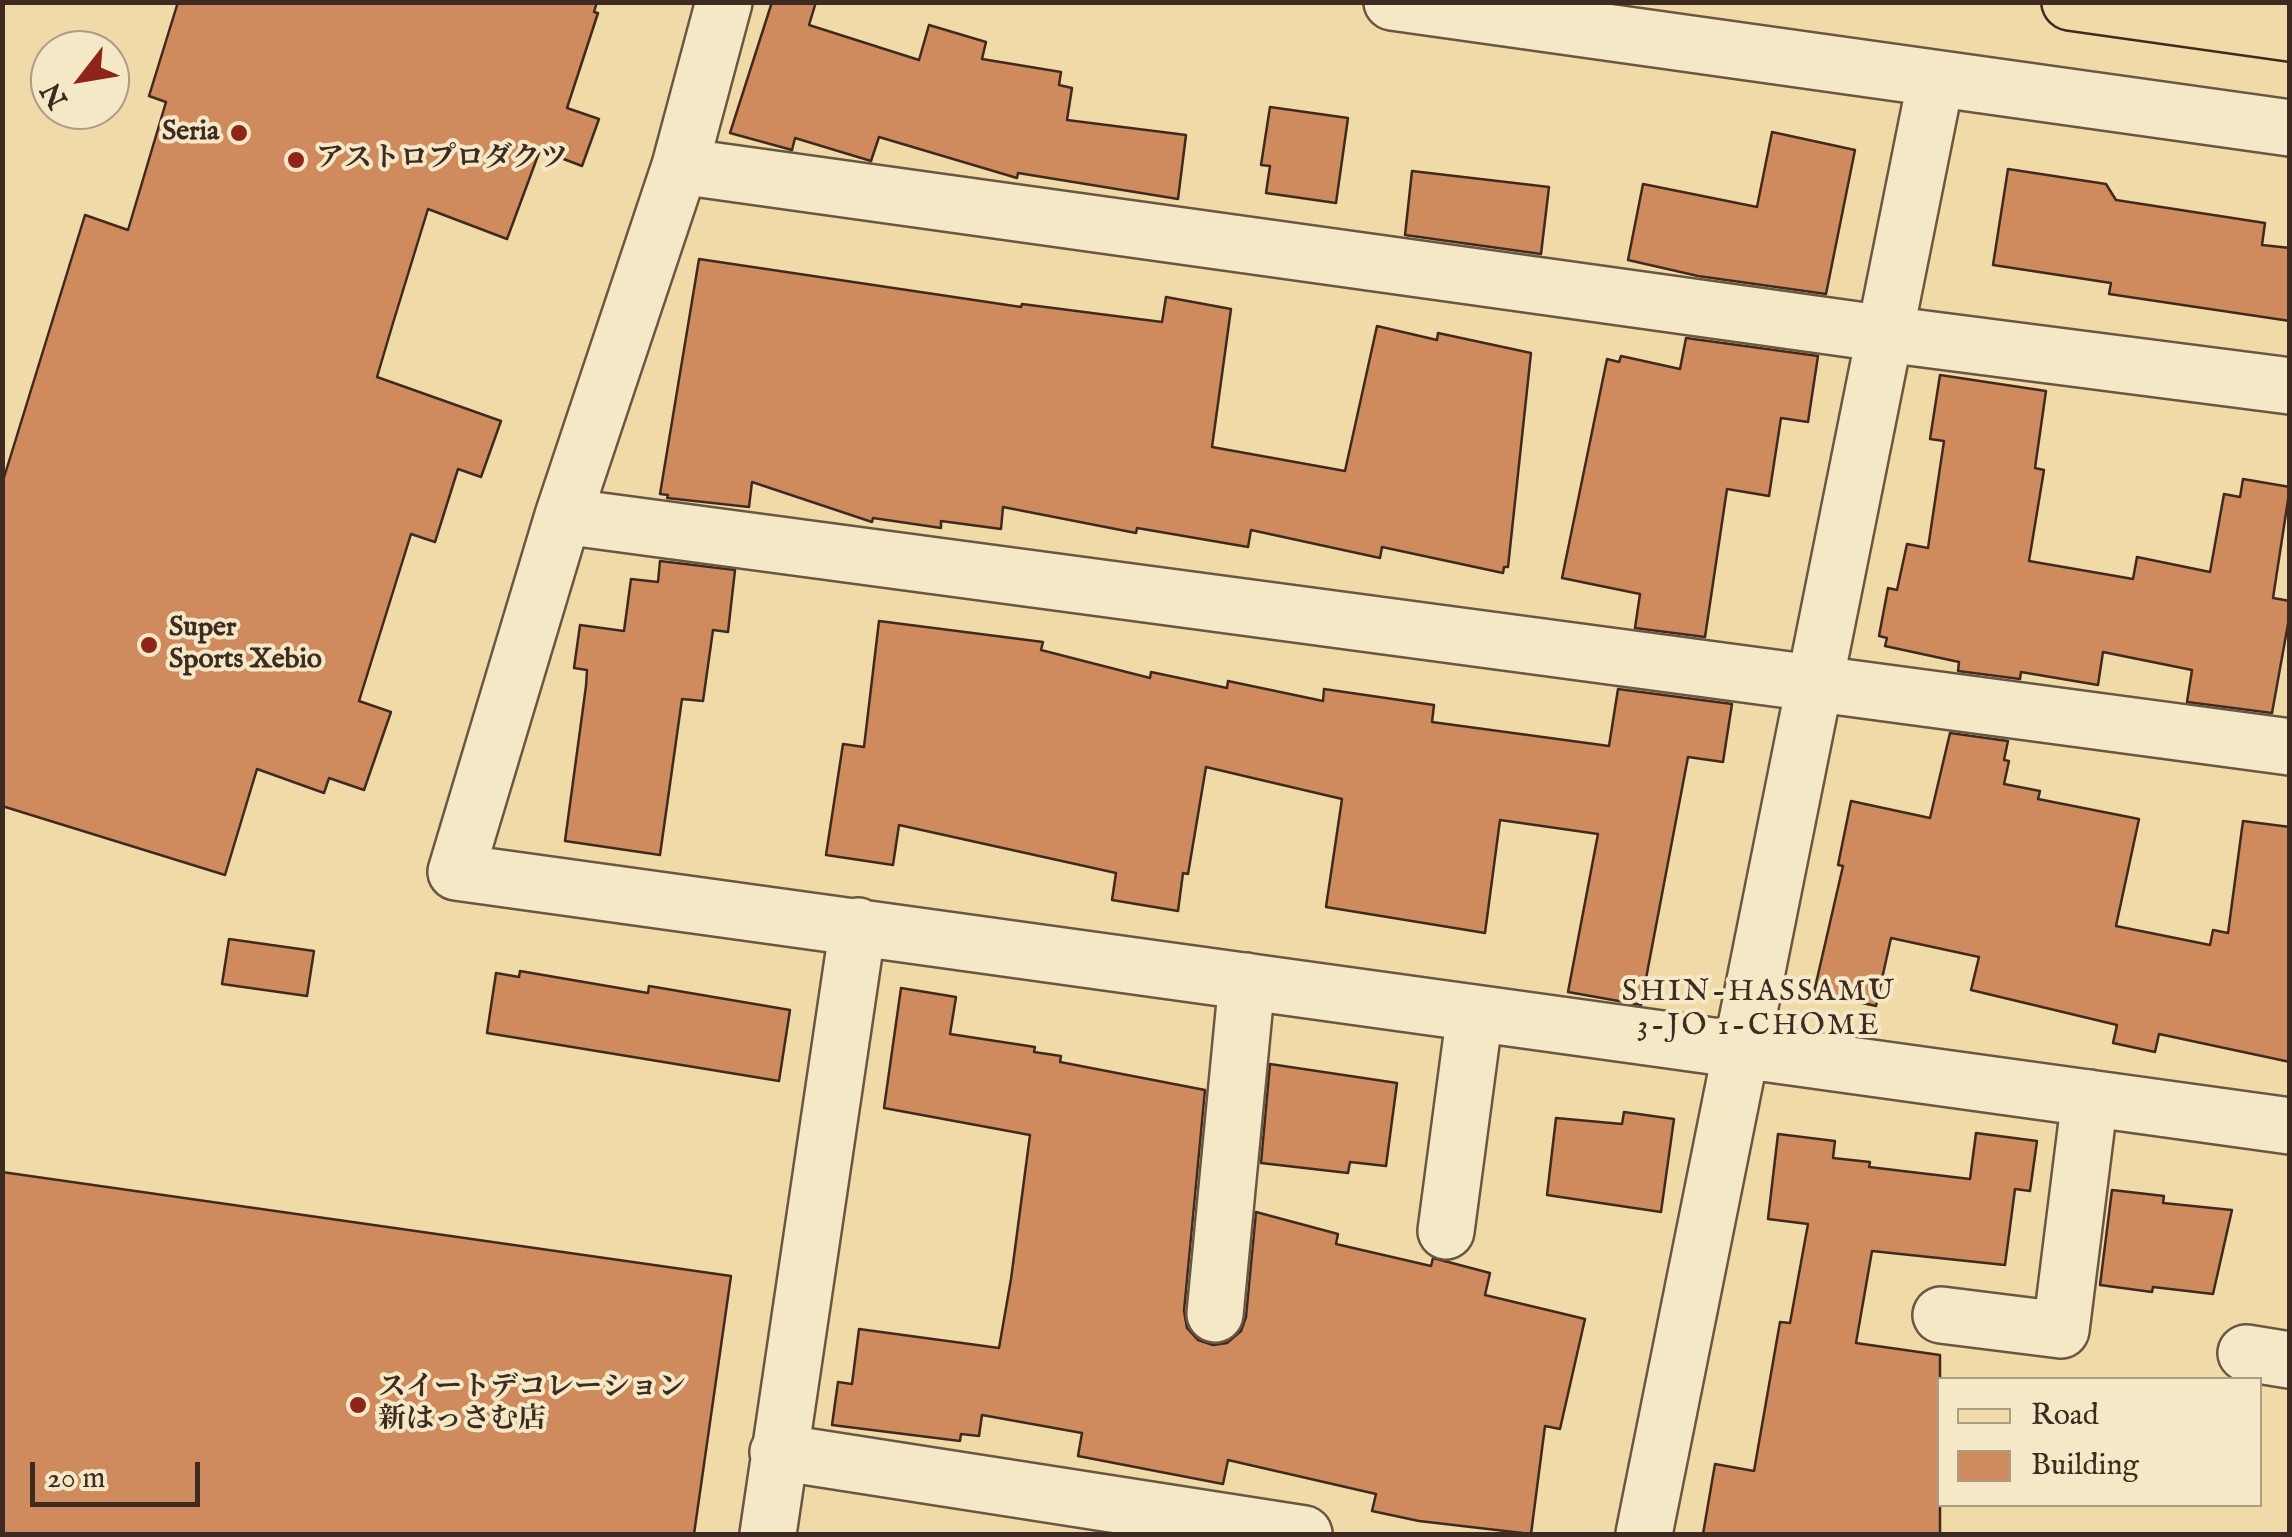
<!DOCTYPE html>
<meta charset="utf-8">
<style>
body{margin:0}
#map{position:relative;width:2292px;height:1537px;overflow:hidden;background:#f0dba8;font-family:"IM FELL English",serif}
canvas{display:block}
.frame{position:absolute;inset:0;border:5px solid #3f2a22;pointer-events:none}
.legend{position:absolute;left:1937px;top:1377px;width:325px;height:130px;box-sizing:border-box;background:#f5e8c6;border:2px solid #ac9c84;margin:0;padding:12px 18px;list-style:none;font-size:30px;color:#3f2a22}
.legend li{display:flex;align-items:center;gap:20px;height:50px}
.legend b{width:50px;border:2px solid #ac9c84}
.north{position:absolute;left:30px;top:30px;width:100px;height:100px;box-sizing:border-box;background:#f5e8c6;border:2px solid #ac9c84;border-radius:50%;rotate:239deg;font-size:28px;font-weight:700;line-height:40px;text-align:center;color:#3f2a22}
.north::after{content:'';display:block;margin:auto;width:35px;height:45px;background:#8f2418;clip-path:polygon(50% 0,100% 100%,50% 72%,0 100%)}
.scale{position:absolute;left:30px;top:1462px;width:170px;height:45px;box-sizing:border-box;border:5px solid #3f2a22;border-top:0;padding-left:12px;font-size:30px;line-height:35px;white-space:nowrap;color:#3f2a22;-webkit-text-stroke:8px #f5e8c6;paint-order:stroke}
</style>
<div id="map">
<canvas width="2292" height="1537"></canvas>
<div class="frame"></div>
<ul class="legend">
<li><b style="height:12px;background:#f0dba8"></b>Road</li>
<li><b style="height:28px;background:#cf8b5e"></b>Building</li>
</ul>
<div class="north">N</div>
<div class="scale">20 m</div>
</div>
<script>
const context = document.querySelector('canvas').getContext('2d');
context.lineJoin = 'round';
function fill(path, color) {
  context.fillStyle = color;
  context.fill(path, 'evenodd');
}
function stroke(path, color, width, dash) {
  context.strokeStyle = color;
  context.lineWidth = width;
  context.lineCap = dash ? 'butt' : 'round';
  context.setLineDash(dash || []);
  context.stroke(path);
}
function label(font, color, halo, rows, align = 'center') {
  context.font = font + ' "IM FELL English","Noto Serif JP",serif';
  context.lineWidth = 8;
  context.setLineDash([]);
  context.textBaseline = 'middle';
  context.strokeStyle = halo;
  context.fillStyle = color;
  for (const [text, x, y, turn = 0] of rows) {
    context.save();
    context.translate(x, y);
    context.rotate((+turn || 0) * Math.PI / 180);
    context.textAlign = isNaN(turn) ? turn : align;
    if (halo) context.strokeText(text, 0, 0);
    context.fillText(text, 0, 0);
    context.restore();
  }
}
const building = new Path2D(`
 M 178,2 L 597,2 L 594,12 L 598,13 L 567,108 L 599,119 L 582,166 L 540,150 L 507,239 L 428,209 L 393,323 L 377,377 L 501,421 L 481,477 L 458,469 L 435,542 L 411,534 L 359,701 L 391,712 L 364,790 L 329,778 L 324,793 L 257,769 L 225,875 L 2,806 L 2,484 L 85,215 L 128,230 L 166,102 L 149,96 Z
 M 772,2 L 816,2 L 809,25 L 919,60 L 929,25 L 986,42 L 982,59 L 1061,72 L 1059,85 L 1072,88 L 1067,120 L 1186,135 L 1178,199 L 1018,173 L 1017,178 L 879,137 L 871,161 L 795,138 L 792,150 L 730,133 Z
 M 1270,107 L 1348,118 L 1336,203 L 1266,193 L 1270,166 L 1261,165 Z
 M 1772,132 L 1855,150 L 1826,294 L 1698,276 L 1628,260 L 1643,184 L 1757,207 Z
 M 2008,169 L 2106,184 L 2116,200 L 2265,223 L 2262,245 L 2290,248 L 2290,321 L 2109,294 L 2111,283 L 1993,265 Z
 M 1412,171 L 1549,187 L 1541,254 L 1405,235 Z
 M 699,259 L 1021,307 L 1022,304 L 1162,322 L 1166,297 L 1231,309 L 1212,447 L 1345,471 L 1377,326 L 1437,340 L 1438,333 L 1531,353 L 1508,567 L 1504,567 L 1503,573 L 1382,547 L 1380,558 L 1251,530 L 1248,547 L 1137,528 L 1136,533 L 1003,507 L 1001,529 L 941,521 L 941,528 L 873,518 L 872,522 L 752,482 L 749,507 L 667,498 L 668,495 L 660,494 Z
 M 1686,338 L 1818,356 L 1808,422 L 1781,418 L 1769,496 L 1727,489 L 1705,637 L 1635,628 L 1640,594 L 1562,578 L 1607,359 L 1619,362 L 1621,356 L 1680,369 Z
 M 1940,375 L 2046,391 L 2035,468 L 2044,470 L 2029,561 L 2133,579 L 2137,557 L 2210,572 L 2224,494 L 2240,497 L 2243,479 L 2290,487 L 2273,598 L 2290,601 L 2290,613 L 2272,713 L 2187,702 L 2192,670 L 2103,652 L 2098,685 L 2021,672 L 2020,679 L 1958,671 L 1959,662 L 1885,646 L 1887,638 L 1879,636 L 1888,588 L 1897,590 L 1907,544 L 1928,548 L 1944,441 L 1930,439 Z
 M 660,561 L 735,570 L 728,632 L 713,630 L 703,701 L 682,699 L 660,855 L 565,841 L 586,686 L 587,670 L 574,668 L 580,625 L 624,631 L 631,579 L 658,582 Z
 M 879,621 L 1043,642 L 1041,650 L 1150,678 L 1151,672 L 1227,688 L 1228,681 L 1323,701 L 1324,689 L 1434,705 L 1432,722 L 1609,746 L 1618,689 L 1732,704 L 1723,762 L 1688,757 L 1641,1005 L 1568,992 L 1598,834 L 1500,820 L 1485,933 L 1326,907 L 1342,799 L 1206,767 L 1188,874 L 1183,873 L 1178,911 L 1112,900 L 1116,873 L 899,825 L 893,865 L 826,855 L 843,744 L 864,747 Z
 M 1950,733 L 2008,741 L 2004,760 L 2009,761 L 2004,784 L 2040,791 L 2038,799 L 2139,819 L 2116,926 L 2210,945 L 2213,930 L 2228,933 L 2243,821 L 2290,827 L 2290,1062 L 2159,1034 L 2155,1052 L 2113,1043 L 2117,1025 L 1971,990 L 1979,957 L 1891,938 L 1876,1006 L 1814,992 L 1843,866 L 1838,865 L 1851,801 L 1930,818 Z
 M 229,939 L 314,951 L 307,996 L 222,984 Z
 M 520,971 L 648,993 L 649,986 L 790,1010 L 779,1081 L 487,1033 L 496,973 L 519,977 Z
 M 901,988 L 956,997 L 950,1034 L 1035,1047 L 1034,1052 L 1061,1056 L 1060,1062 L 1205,1090 L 1184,1311 L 1187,1328 L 1198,1340 L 1213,1345 L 1227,1343 L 1241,1331 L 1246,1317 L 1256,1212 L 1338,1234 L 1336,1244 L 1431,1266 L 1433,1258 L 1490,1273 L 1485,1295 L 1585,1319 L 1560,1429 L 1545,1426 L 1531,1534 L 1419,1521 L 1372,1511 L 1376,1494 L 1228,1460 L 1223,1484 L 1078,1456 L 1082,1433 L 982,1415 L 979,1436 L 961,1434 L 960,1441 L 832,1425 L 838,1382 L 852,1384 L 859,1329 L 999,1348 L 1011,1279 L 1030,1135 L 884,1108 Z
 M 1270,1064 L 1397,1083 L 1386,1166 L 1350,1162 L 1348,1173 L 1261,1163 Z
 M 1624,1112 L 1674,1119 L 1661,1212 L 1547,1195 L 1556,1118 L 1622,1124 Z
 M 1976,1133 L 2037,1141 L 2030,1191 L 2015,1189 L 2005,1265 L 1872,1251 L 1856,1343 L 1940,1355 L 1940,1534 L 1703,1534 L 1715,1464 L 1754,1471 L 1780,1322 L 1790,1323 L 1808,1224 L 1768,1219 L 1778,1134 L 1835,1141 L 1833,1158 L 1870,1162 L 1869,1167 L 1970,1179 Z
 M 2,1172 L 731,1276 L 694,1534 L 2,1534 Z
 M 2112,1190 L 2164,1196 L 2163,1203 L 2232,1210 L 2213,1294 L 2153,1287 L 2152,1292 L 2100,1285 Z`);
const minor = new Path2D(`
 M 724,2 L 680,166 L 563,516 L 456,872 L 2290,1126
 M 1392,2 L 2290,128
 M 680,166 L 1886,334 L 2290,386
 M 563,516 L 2290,747
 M 1446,1231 L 1475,1013
 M 1215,1314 L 1247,981
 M 1941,1315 L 2061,1330 L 2090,1098
 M 2246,1353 L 2290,1360
 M 778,1452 L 1304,1534
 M 768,1534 L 858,926
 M 1644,1534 L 1936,79`);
const major = new Path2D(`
 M 2070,2 L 2290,33`);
const markers = [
 [239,133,10,"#8f2418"],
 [296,160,10,"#8f2418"],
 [149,645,10,"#8f2418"],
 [358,1405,10,"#8f2418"]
];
const poiNames = [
 ["Seria",219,133,"right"],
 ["アストロプロダクツ",316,160],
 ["Super",169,629],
 ["Sports Xebio",169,661],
 ["スイートデコレーション",378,1389],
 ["新はっさむ店",378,1421]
];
const neighbourhoodNames = [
 ["SHIN-HASSAMU",1759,994],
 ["3-JO 1-CHOME",1759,1028]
];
fill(building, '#cf8b5e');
stroke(building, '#3f2a22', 2.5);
stroke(minor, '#6b5644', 60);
stroke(major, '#3f2a22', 60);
stroke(minor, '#f5e8c6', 55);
stroke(major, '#f0dba8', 55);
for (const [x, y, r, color] of markers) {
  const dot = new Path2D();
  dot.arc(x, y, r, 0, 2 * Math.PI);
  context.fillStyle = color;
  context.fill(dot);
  stroke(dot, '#f5e8c6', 4);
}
label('bold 28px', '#3f2a22', '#f5e8c6', poiNames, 'left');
context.letterSpacing = '2.5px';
label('30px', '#3f2a22', '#f5e8c6', neighbourhoodNames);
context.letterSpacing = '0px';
</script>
